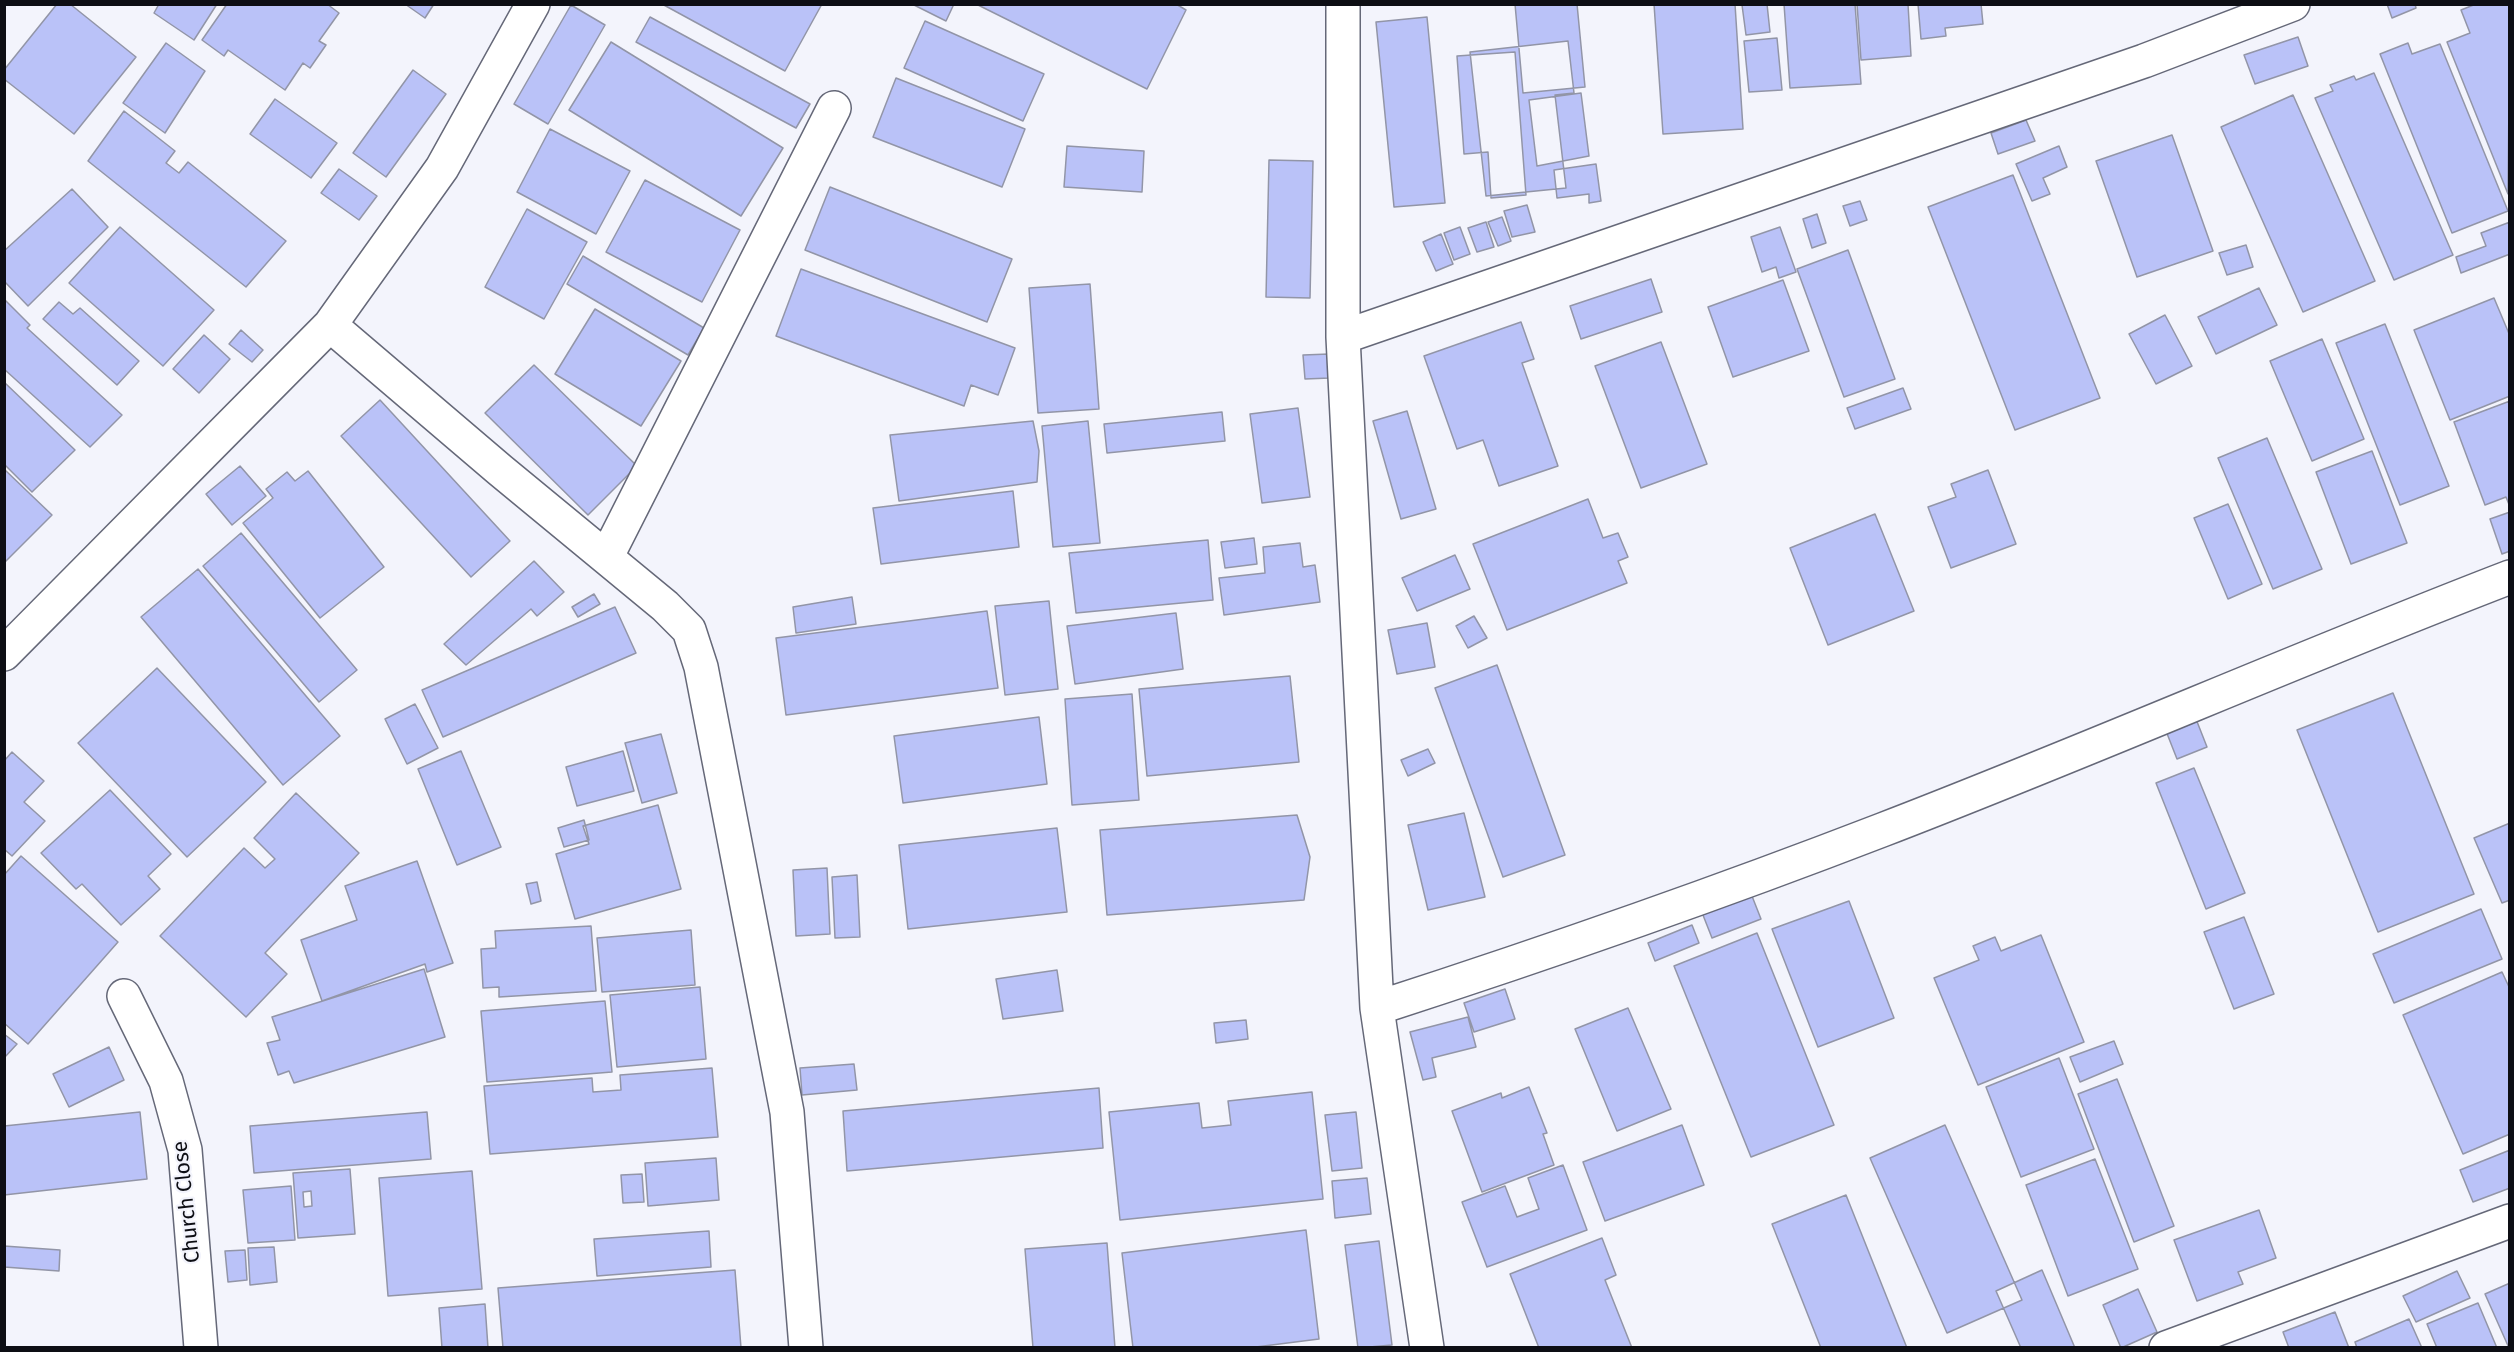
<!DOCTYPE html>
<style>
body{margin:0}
#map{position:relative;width:2514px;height:1352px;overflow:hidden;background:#f3f4fc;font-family:"Fira Sans",sans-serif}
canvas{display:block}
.frame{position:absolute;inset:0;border:6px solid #0d0e14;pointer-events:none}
</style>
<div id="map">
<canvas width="2514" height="1352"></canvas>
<div class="frame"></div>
</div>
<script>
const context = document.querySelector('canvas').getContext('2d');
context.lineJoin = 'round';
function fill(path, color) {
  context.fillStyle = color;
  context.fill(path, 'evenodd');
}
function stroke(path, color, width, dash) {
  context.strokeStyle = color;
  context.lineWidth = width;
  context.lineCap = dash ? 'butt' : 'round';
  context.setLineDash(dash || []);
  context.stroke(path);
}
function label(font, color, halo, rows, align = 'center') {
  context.font = font + ' "Fira Sans",sans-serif';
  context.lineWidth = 4.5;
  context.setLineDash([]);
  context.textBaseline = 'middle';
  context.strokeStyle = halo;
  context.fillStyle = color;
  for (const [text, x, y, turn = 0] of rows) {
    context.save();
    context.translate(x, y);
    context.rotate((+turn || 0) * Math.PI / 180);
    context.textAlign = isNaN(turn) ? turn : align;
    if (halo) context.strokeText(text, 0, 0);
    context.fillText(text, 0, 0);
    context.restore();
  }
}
const building = new Path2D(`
 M 57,4 L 70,4 L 136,57 L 74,134 L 4,79 L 4,70 Z
 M 159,4 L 217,4 L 194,40 L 154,13 Z
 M 227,4 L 327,4 L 339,13 L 319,41 L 326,45 L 310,68 L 303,63 L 285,90 L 228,50 L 224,56 L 202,40 Z
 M 405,4 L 434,4 L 425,18 Z
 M 662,4 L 822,4 L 785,71 Z
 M 912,4 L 954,4 L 946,21 Z
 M 976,4 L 1176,4 L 1186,10 L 1147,89 Z
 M 1515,4 L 1577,4 L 1585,87 L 1523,93 Z
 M 1654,4 L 1735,4 L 1743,129 L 1663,134 Z
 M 1767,4 L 1770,32 L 1746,35 L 1742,5 Z
 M 1784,4 L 1855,4 L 1861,84 L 1790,88 Z
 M 1857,4 L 1908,4 L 1911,56 L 1861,60 Z
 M 1918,4 L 1981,4 L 1983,24 L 1945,28 L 1946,36 L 1921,39 Z
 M 2387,4 L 2415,4 L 2416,8 L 2392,18 Z
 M 2476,4 L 2510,4 L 2508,194 L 2447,42 L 2470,33 L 2461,10 Z
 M 571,5 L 605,25 L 548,124 L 514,104 Z
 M 650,17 L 810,104 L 796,128 L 636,42 Z
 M 1427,17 L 1445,203 L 1394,207 L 1376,22 Z
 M 925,21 L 1044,74 L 1023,121 L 904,68 Z
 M 2298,37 L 2308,66 L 2255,84 L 2244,55 Z
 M 1777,38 L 1782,90 L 1749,92 L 1744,41 Z
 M 1568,41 L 1574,93 L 1555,95 L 1566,188 L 1486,196 L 1470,52 Z
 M 611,42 L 783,148 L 741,216 L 569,110 Z
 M 166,43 L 205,71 L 165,133 L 123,103 Z
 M 2408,43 L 2412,54 L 2440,44 L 2508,211 L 2452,233 L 2380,54 Z
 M 1515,52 L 1526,195 L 1491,198 L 1488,152 L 1464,154 L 1457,56 Z
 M 413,70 L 446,94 L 386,177 L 353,153 Z
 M 2374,73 L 2453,255 L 2394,280 L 2315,98 L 2333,91 L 2330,85 L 2354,76 L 2356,80 Z
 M 896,78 L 1025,129 L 1002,187 L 873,137 Z
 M 1581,93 L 1589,156 L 1537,166 L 1529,100 Z
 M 2293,95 L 2375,281 L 2303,312 L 2221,127 Z
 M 275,99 L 337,143 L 311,178 L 250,134 Z
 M 124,111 L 175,151 L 166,163 L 179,173 L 188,162 L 286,241 L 246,287 L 88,161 Z
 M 2026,120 L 2035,141 L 1998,154 L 1991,133 Z
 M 550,129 L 630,171 L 596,234 L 517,192 Z
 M 2172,135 L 2213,251 L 2137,277 L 2096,161 Z
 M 1067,146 L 1144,151 L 1142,192 L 1064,187 Z
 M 2059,146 L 2067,167 L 2043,178 L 2050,194 L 2032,201 L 2016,164 Z
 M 1269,160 L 1313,161 L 1310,298 L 1266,297 Z
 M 1596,164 L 1601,201 L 1589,203 L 1589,194 L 1557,198 L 1554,170 Z
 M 339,169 L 377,196 L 359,220 L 321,193 Z
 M 2013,175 L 2100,398 L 2015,430 L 1928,207 Z
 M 645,180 L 740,230 L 702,302 L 606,252 Z
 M 830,187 L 1012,259 L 987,322 L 805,250 Z
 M 72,189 L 108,227 L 28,306 L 4,281 L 4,251 Z
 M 1860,201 L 1867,220 L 1850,226 L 1843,206 Z
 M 1527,205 L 1535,232 L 1512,237 L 1504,211 Z
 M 527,209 L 587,242 L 544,319 L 485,287 Z
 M 1817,214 L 1826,243 L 1812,248 L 1803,219 Z
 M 1502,217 L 1511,241 L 1498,246 L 1488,222 Z
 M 1486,222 L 1494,247 L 1477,252 L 1468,228 Z
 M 2510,222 L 2510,254 L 2461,273 L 2456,257 L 2486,246 L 2481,233 Z
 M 120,227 L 214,310 L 163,366 L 69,283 Z
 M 1460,227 L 1470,254 L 1454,260 L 1444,233 Z
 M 1780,227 L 1796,272 L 1779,278 L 1776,267 L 1762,272 L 1751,237 Z
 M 1441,234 L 1453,264 L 1436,271 L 1423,242 Z
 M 2246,245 L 2253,267 L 2227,275 L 2219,253 Z
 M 1848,250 L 1895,379 L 1844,397 L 1797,269 Z
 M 583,256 L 704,328 L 688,355 L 567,284 Z
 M 801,269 L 1015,348 L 998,395 L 971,385 L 964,406 L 776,336 Z
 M 1651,279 L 1662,312 L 1581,339 L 1570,306 Z
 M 1783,280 L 1809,351 L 1733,377 L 1708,307 Z
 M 1090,284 L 1099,409 L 1038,413 L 1029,288 Z
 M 2259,288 L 2277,325 L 2216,354 L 2198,317 Z
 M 2494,298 L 2510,336 L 2510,396 L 2450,420 L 2414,330 Z
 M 4,299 L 30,325 L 27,328 L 122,415 L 90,447 L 4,369 Z
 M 59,302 L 73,314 L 80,308 L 139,361 L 117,385 L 43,319 Z
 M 595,309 L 681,361 L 641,426 L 555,374 Z
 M 2165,315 L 2192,366 L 2156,384 L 2129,334 Z
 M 1521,322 L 1534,359 L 1522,363 L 1558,466 L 1499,486 L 1483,440 L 1457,449 L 1424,356 Z
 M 2385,324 L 2449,486 L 2400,505 L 2336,343 Z
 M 241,330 L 263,350 L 252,362 L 229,344 Z
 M 204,335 L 230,359 L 199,393 L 173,369 Z
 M 2322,339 L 2364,439 L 2312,461 L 2270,361 Z
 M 1661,342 L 1707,464 L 1641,488 L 1595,366 Z
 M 1329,354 L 1330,378 L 1305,379 L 1303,355 Z
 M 534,365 L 637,466 L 588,515 L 485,413 Z
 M 4,382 L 75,450 L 32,492 L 4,464 Z
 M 1903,388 L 1911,409 L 1855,429 L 1847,408 Z
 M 380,400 L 510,541 L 471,577 L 341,436 Z
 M 2510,401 L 2510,507 L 2506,497 L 2485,505 L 2454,422 Z
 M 1298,408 L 1310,497 L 1262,503 L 1250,414 Z
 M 1407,411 L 1436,509 L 1401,519 L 1373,421 Z
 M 1222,412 L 1225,441 L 1107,453 L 1104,424 Z
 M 1033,421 L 1039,451 L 1037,482 L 899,501 L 890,435 Z
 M 1088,421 L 1100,543 L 1053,547 L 1042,426 Z
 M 2267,438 L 2322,569 L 2273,589 L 2218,458 Z
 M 2372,451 L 2407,543 L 2351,564 L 2316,472 Z
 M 240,466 L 266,496 L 232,525 L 206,494 Z
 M 4,469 L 52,515 L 4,563 Z
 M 1988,470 L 2016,544 L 1951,568 L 1928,507 L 1956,497 L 1951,484 Z
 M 308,471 L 384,567 L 320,618 L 243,523 L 273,498 L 266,489 L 287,472 L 295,481 Z
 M 1013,491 L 1019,547 L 881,564 L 873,508 Z
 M 1588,499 L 1603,538 L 1618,533 L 1628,557 L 1618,561 L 1627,583 L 1507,630 L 1473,544 Z
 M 2228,504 L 2262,584 L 2228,599 L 2194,518 Z
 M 2510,512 L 2510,551 L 2502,554 L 2490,519 Z
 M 1875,514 L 1914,611 L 1828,645 L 1790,548 Z
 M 241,533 L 357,670 L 319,702 L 203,566 Z
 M 1254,538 L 1257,564 L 1225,568 L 1221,542 Z
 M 1208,540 L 1213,600 L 1076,613 L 1069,553 Z
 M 1300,543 L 1303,567 L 1315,565 L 1320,602 L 1224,615 L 1219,578 L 1265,573 L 1263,547 Z
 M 1455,555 L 1470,589 L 1417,611 L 1402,578 Z
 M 534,561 L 564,592 L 537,616 L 531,609 L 466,665 L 444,644 Z
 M 198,569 L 340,736 L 283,785 L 141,617 Z
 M 594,594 L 600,604 L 578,617 L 572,607 Z
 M 852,597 L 856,624 L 796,633 L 793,607 Z
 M 1049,601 L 1058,689 L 1005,695 L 995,606 Z
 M 615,607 L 636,653 L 443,737 L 422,690 Z
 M 987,611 L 998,688 L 786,715 L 776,638 Z
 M 1176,613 L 1183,669 L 1075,684 L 1067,626 Z
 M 1474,616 L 1487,638 L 1468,648 L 1456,626 Z
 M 1427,623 L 1435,667 L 1397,674 L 1388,630 Z
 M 1497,665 L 1565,855 L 1503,877 L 1435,688 Z
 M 157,668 L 266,782 L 187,857 L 78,743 Z
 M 1290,676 L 1299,762 L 1147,776 L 1139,689 Z
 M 2393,693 L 2474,894 L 2378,932 L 2297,730 Z
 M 1132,694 L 1139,800 L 1072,805 L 1065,699 Z
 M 415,704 L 438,748 L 407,764 L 385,719 Z
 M 1039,717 L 1047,784 L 903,803 L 894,736 Z
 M 2196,719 L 2207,747 L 2177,759 L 2166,731 Z
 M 661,734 L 677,793 L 642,803 L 625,743 Z
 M 1428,749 L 1435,763 L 1408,776 L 1401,760 Z
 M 461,751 L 501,847 L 457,865 L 418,769 Z
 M 623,751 L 634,791 L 577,806 L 566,767 Z
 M 12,752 L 44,781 L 24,802 L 45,821 L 12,856 L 4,849 L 4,761 Z
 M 2194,768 L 2245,893 L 2206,909 L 2156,783 Z
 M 110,790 L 171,854 L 148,876 L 160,889 L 121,925 L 82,884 L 76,889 L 41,853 Z
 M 296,793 L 359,853 L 265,953 L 287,974 L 246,1017 L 160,936 L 244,848 L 265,868 L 275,859 L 254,838 Z
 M 658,805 L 681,889 L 575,919 L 556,854 L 589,844 L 583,826 Z
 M 1464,813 L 1485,897 L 1428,910 L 1408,825 Z
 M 1297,815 L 1310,857 L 1304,900 L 1107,915 L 1100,830 Z
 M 584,820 L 589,840 L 564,847 L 558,828 Z
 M 2510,823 L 2510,900 L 2502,903 L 2474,838 Z
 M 1057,828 L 1067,912 L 908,929 L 899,845 Z
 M 21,856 L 118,942 L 28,1044 L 4,1023 L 4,875 Z
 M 417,861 L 453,963 L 427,972 L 425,964 L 322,1001 L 301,940 L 357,920 L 345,886 Z
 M 827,868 L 830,934 L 796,936 L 793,870 Z
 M 857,875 L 860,937 L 835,938 L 832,877 Z
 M 537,882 L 541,901 L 531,904 L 526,884 Z
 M 1750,891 L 1761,919 L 1712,938 L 1701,910 Z
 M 1849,901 L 1894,1018 L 1818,1047 L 1772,929 Z
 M 2481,909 L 2502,959 L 2394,1003 L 2373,954 Z
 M 2244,917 L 2274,994 L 2234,1009 L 2204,932 Z
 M 1692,925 L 1699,943 L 1655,961 L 1648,943 Z
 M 591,926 L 596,991 L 499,997 L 499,987 L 483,988 L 481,949 L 496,948 L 495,931 Z
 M 691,930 L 695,985 L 602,992 L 597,938 Z
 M 1757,933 L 1834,1125 L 1751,1157 L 1674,966 Z
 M 2041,935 L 2084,1042 L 1978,1085 L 1934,978 L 1979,960 L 1973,946 L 1995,937 L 2001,951 Z
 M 424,969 L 445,1037 L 294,1083 L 289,1071 L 278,1075 L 267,1043 L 280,1040 L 272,1017 Z
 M 1057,970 L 1063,1011 L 1003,1019 L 996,979 Z
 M 2502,972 L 2510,989 L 2510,1134 L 2463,1154 L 2403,1015 Z
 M 700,987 L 706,1059 L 617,1067 L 610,995 Z
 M 1505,989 L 1515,1019 L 1474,1032 L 1464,1003 Z
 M 605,1001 L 612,1072 L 487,1082 L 481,1011 Z
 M 1628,1008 L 1671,1109 L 1617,1131 L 1575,1029 Z
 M 1468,1017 L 1476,1047 L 1432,1058 L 1436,1077 L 1423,1080 L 1410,1032 Z
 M 1246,1020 L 1248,1039 L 1216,1043 L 1214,1023 Z
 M 4,1034 L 17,1044 L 4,1058 Z
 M 2114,1041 L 2123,1064 L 2080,1082 L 2070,1057 Z
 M 109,1047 L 124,1080 L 69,1107 L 53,1074 Z
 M 2059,1058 L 2094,1149 L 2021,1177 L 1986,1087 Z
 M 854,1064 L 857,1090 L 802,1095 L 800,1068 Z
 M 712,1068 L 718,1137 L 490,1154 L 484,1086 L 592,1078 L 593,1092 L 621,1090 L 620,1075 Z
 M 2117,1079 L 2174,1226 L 2134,1242 L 2078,1094 Z
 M 1529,1087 L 1547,1133 L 1543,1134 L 1554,1165 L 1482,1192 L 1452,1111 L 1501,1093 L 1502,1098 Z
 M 1099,1088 L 1103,1148 L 847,1171 L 843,1111 Z
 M 1312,1092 L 1323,1199 L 1120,1220 L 1109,1112 L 1199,1103 L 1202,1128 L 1231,1125 L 1228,1101 Z
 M 140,1112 L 147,1179 L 4,1195 L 4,1126 Z
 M 427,1112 L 431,1159 L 254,1173 L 250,1126 Z
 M 1356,1112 L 1362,1168 L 1332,1171 L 1325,1115 Z
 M 1682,1125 L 1704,1185 L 1605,1221 L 1583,1162 Z
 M 1945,1125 L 2022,1300 L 1947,1333 L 1870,1158 Z
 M 2510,1150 L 2510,1188 L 2473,1202 L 2460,1170 Z
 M 716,1158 L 719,1200 L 648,1206 L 645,1163 Z
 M 2095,1159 L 2138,1269 L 2068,1296 L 2026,1185 Z
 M 1563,1165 L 1587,1230 L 1487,1267 L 1462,1202 L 1505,1186 L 1517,1217 L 1539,1209 L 1528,1178 Z
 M 350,1169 L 355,1234 L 298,1238 L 293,1173 ZM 311,1191 L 312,1206 L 304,1207 L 303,1192 Z
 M 472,1171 L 482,1289 L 388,1296 L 379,1178 Z
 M 642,1174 L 644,1202 L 623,1203 L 621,1175 Z
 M 1367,1178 L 1371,1214 L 1335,1218 L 1332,1181 Z
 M 291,1186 L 295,1240 L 248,1243 L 243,1190 Z
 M 1846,1195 L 1907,1348 L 1821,1348 L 1772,1224 Z
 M 2259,1210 L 2276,1258 L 2238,1272 L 2243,1284 L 2197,1301 L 2174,1240 Z
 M 1306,1230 L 1319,1339 L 1248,1348 L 1133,1348 L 1122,1253 Z
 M 709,1231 L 711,1267 L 597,1276 L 594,1239 Z
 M 1602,1238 L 1616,1275 L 1605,1280 L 1632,1348 L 1539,1348 L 1510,1274 Z
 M 1379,1241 L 1392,1345 L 1358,1348 L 1345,1245 Z
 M 1107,1243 L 1115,1348 L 1033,1348 L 1025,1249 Z
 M 4,1246 L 60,1250 L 59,1271 L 4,1267 Z
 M 274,1247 L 277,1282 L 250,1285 L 248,1248 Z
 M 245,1250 L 247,1280 L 228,1282 L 225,1251 Z
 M 735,1270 L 741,1348 L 503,1348 L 498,1288 Z
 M 2042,1270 L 2075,1348 L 2021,1348 L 1996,1291 Z
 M 2457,1271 L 2470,1298 L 2416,1322 L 2403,1296 Z
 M 2510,1283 L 2510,1348 L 2509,1348 L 2485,1294 Z
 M 2138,1289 L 2157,1332 L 2121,1348 L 2103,1305 Z
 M 2478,1303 L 2497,1348 L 2437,1348 L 2427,1324 Z
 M 485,1304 L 488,1348 L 442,1348 L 439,1308 Z
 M 2335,1312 L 2349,1348 L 2289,1348 L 2283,1332 Z
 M 2409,1319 L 2422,1348 L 2357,1348 L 2355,1342 Z`);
const street = new Path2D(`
 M 1343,4 L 1343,337 L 1377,1008 L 1427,1348
 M 330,325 L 500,470 L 665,606 L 689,630 L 701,667 L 787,1112 L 806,1348
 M 1343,337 L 2144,61 L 2293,4
 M 607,556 L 834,108
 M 4,654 L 330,325 L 442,168 L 533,4
 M 124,996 L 166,1081 L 185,1150 L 201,1348
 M 1377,1008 C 1547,953 1716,894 1882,830 C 2093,749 2299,658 2510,577
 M 2166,1348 L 2510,1221`);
const streetNames = [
 ["Church Close",187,1202,-96]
];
fill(building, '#bac2f8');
stroke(building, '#9295a7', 1.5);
stroke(street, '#656878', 36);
stroke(street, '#fff', 33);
label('21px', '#0d0e14', '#f3f4fc', streetNames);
</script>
